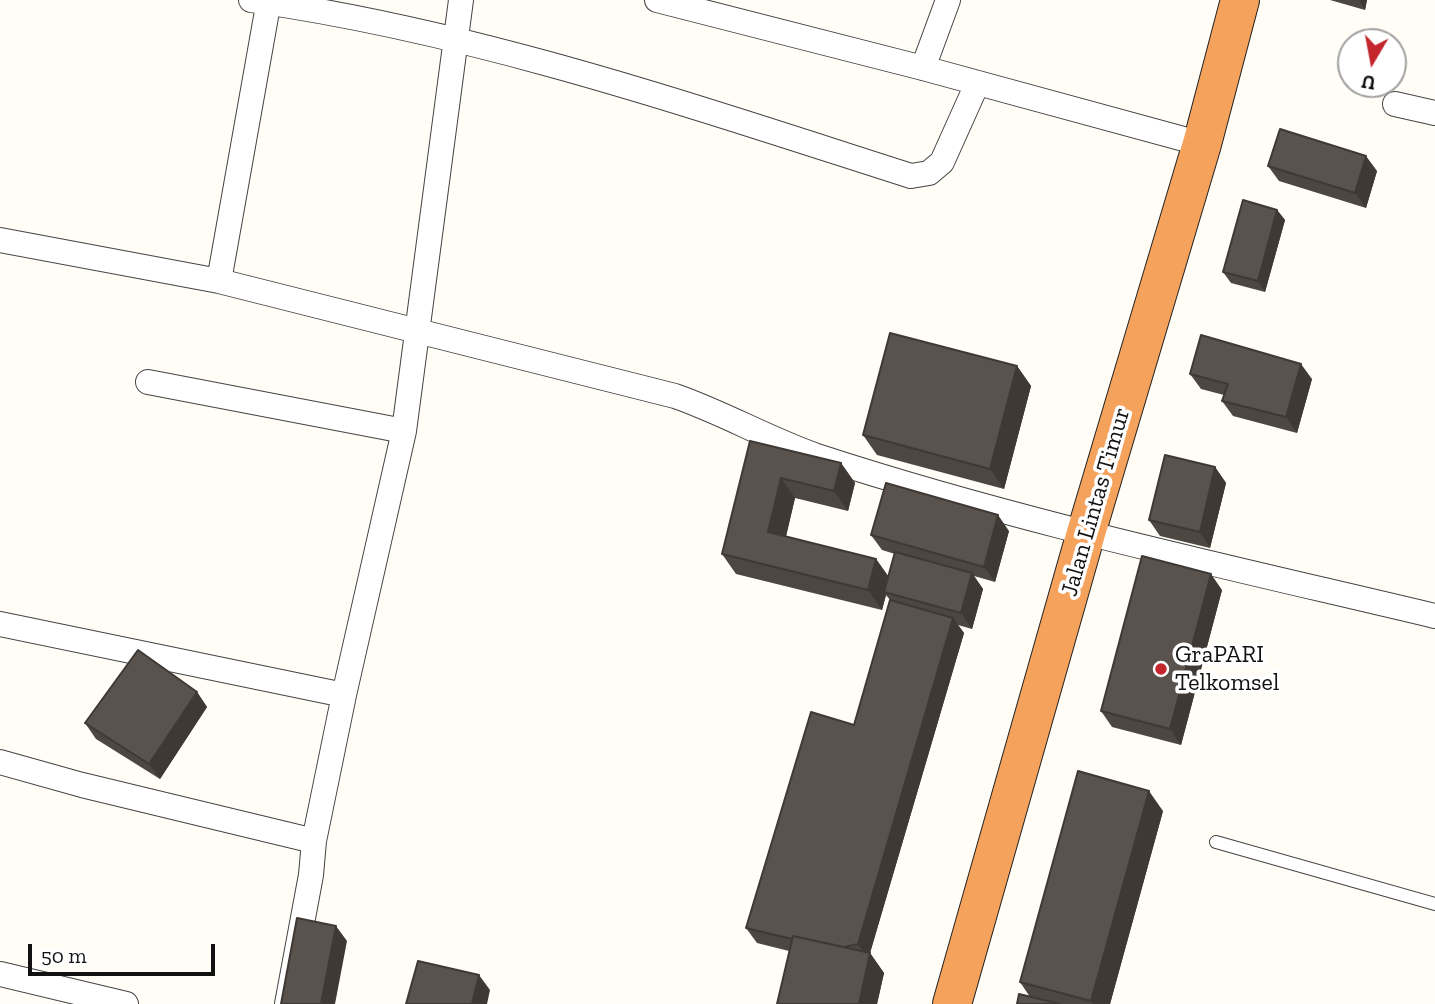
<!DOCTYPE html>
<style>
body{margin:0}
#map{position:relative;width:1435px;height:1004px;overflow:hidden;background:#fffdf5;font-family:"Zilla Slab",serif}
canvas{display:block}
.north{position:absolute;left:1337px;top:28px;width:70px;height:70px;box-sizing:border-box;background:#fff;border:2px solid #a0a0a0;border-radius:50%;rotate:190deg;font-size:19px;font-weight:700;line-height:28px;text-align:center;color:#111}
.north::after{content:'';display:block;margin:auto;width:24px;height:32px;background:#c4262e;clip-path:polygon(50% 0,100% 100%,50% 72%,0 100%)}
.scale{position:absolute;left:28px;top:944px;width:187px;height:32px;box-sizing:border-box;border:4px solid #111;border-top:0;padding-left:9px;font-size:21px;line-height:24px;white-space:nowrap;color:#111;-webkit-text-stroke:5px #fff;paint-order:stroke}
</style>
<div id="map">
<canvas width="1435" height="1004"></canvas>
<div class="north">U</div>
<div class="scale">50 m</div>
</div>
<script>
const context = document.querySelector('canvas').getContext('2d');
context.lineJoin = 'round';
function stroke(path, color, width, dash) {
  context.strokeStyle = color;
  context.lineWidth = width;
  context.lineCap = dash ? 'butt' : 'round';
  context.setLineDash(dash || []);
  context.stroke(path);
}
function fill(path, color) {
  context.fillStyle = color;
  context.fill(path, 'evenodd');
}
function label(font, color, halo, rows, align = 'center') {
  context.font = font + ' "Zilla Slab",serif';
  context.lineWidth = 7;
  context.setLineDash([]);
  context.textBaseline = 'middle';
  context.strokeStyle = halo;
  context.fillStyle = color;
  for (const [text, x, y, turn = 0] of rows) {
    context.save();
    context.translate(x, y);
    context.rotate((+turn || 0) * Math.PI / 180);
    context.textAlign = isNaN(turn) ? turn : align;
    if (halo) context.strokeText(text, 0, 0);
    context.fillText(text, 0, 0);
    context.restore();
  }
}
const lane = new Path2D(`
 M 1216,842 L 1435,904`);
const street = new Path2D(`
 M 251,0 C 477,32 695,107 911,176 L 929,173 L 942,162 L 977,84
 M 657,0 L 923,68 L 1202,144
 M 923,68 L 948,0
 M 1395,104 L 1435,113
 M 0,240 L 219,281 L 675,396 C 724,413 768,439 817,456 C 1019,522 1229,567 1435,616
 M 219,281 L 269,0
 M 148,382 L 404,431
 M 0,624 L 344,695
 M 0,762 L 82,785 L 314,841
 M 0,974 L 126,1004
 M 287,1004 L 311,875 L 314,841 L 344,695 L 404,431 L 461,0`);
const highway = new Path2D(`
 M 952,1004 L 1086,533 L 1202,144 L 1240,0`);
const wall = new Path2D(`
 M 1330,0 L 1367,0 L 1365,10 Z
 M 1268,166 L 1377,171 L 1366,208 L 1279,181 Z
 M 1277,210 L 1285,220 L 1265,292 L 1231,283 L 1223,272 Z
 M 1017,366 L 1031,386 L 1004,489 L 877,455 L 863,435 Z
 M 1190,374 L 1312,379 L 1297,433 L 1233,416 L 1222,401 L 1224,395 L 1201,389 Z
 M 750,441 L 841,463 L 855,483 L 848,511 L 795,498 L 786,537 L 876,559 L 889,577 L 895,554 L 882,550 L 871,535 L 1009,531 L 995,582 L 974,576 L 983,589 L 972,629 L 958,625 L 964,633 L 870,953 L 884,973 L 877,1004 L 777,1004 L 789,951 L 757,943 L 746,928 L 854,725 L 890,600 L 886,595 L 882,610 L 736,574 L 722,554 Z
 M 1215,467 L 1226,483 L 1210,548 L 1160,536 L 1149,520 Z
 M 1222,590 L 1181,745 L 1112,727 L 1101,711 Z
 M 197,692 L 207,707 L 160,779 L 96,739 L 85,723 Z
 M 1163,811 L 1110,1004 L 1017,1004 L 1030,997 L 1020,982 Z`);
const shadedWall = new Path2D(`
 M 1359,0 L 1367,0 L 1365,10 Z
 M 1366,156 L 1377,171 L 1366,208 L 1355,193 Z
 M 1277,210 L 1285,220 L 1265,292 L 1258,281 Z
 M 1301,364 L 1312,379 L 1297,433 L 1286,417 Z
 M 1017,366 L 1031,386 L 1004,489 L 990,469 Z
 M 841,463 L 855,483 L 848,511 L 834,491 Z
 M 1215,467 L 1226,483 L 1210,548 L 1200,532 Z
 M 781,478 L 795,498 L 782,552 L 768,532 Z
 M 998,515 L 1009,531 L 995,582 L 984,567 Z
 M 876,559 L 890,579 L 884,592 L 886,595 L 882,610 L 868,590 Z
 M 972,573 L 983,589 L 972,629 L 961,613 Z
 M 1211,574 L 1222,590 L 1181,745 L 1170,729 Z
 M 953,618 L 964,633 L 870,953 L 884,973 L 877,1004 L 859,1004 L 868,960 L 858,944 Z
 M 197,692 L 207,707 L 160,779 L 149,764 Z
 M 1149,791 L 1163,811 L 1110,1004 L 1093,1004 L 1091,1001 Z
 M 336,926 L 347,941 L 335,1004 L 321,1004 Z
 M 479,975 L 490,990 L 487,1004 L 472,1004 Z`);
const building = new Path2D(`
 M 1280,129 L 1366,156 L 1355,193 L 1268,166 Z
 M 1243,200 L 1277,210 L 1258,281 L 1223,272 Z
 M 890,333 L 1017,366 L 990,469 L 863,435 Z
 M 1201,335 L 1301,364 L 1286,417 L 1222,401 L 1228,384 L 1190,374 Z
 M 750,441 L 841,463 L 834,491 L 781,478 L 768,532 L 876,559 L 868,590 L 722,554 Z
 M 1165,455 L 1215,467 L 1200,532 L 1149,520 Z
 M 886,483 L 998,515 L 984,567 L 871,535 Z
 M 895,552 L 972,573 L 961,613 L 884,592 Z
 M 1142,556 L 1211,574 L 1170,729 L 1101,711 Z
 M 890,600 L 953,618 L 858,944 L 844,947 L 793,936 L 792,939 L 746,928 L 811,712 L 854,725 Z
 M 138,650 L 197,692 L 149,764 L 85,723 Z
 M 1078,771 L 1149,791 L 1091,1001 L 1020,982 Z
 M 297,918 L 336,926 L 321,1004 L 281,1004 Z
 M 793,936 L 870,953 L 859,1004 L 777,1004 Z
 M 418,961 L 479,975 L 472,1004 L 406,1004 Z
 M 1019,994 L 1060,1004 L 1017,1004 Z`);
const markers = [
 [1161,669,7,"#c4262e"]
];
const streetNames = [
 ["Jalan Lintas Timur",1096,502,-74]
];
const poiNames = [
 ["GraPARI",1175,655],
 ["Telkomsel",1175,683]
];
stroke(lane, '#444', 14);
stroke(street, '#444', 26);
stroke(highway, '#222', 40);
stroke(lane, '#fff', 12);
stroke(street, '#fff', 24);
stroke(highway, '#f5a25d', 38);
fill(wall, '#4d4742');
fill(shadedWall, '#3f3936');
fill(building, '#5a524d');
stroke(building, '#3f3936', 2);
for (const [x, y, r, color] of markers) {
  const dot = new Path2D();
  dot.arc(x, y, r, 0, 2 * Math.PI);
  context.fillStyle = color;
  context.fill(dot);
  stroke(dot, '#fff', 2.5);
}
label('24px', '#111', '#fff', streetNames);
label('24px', '#111', '#fff', poiNames, 'left');
</script>
